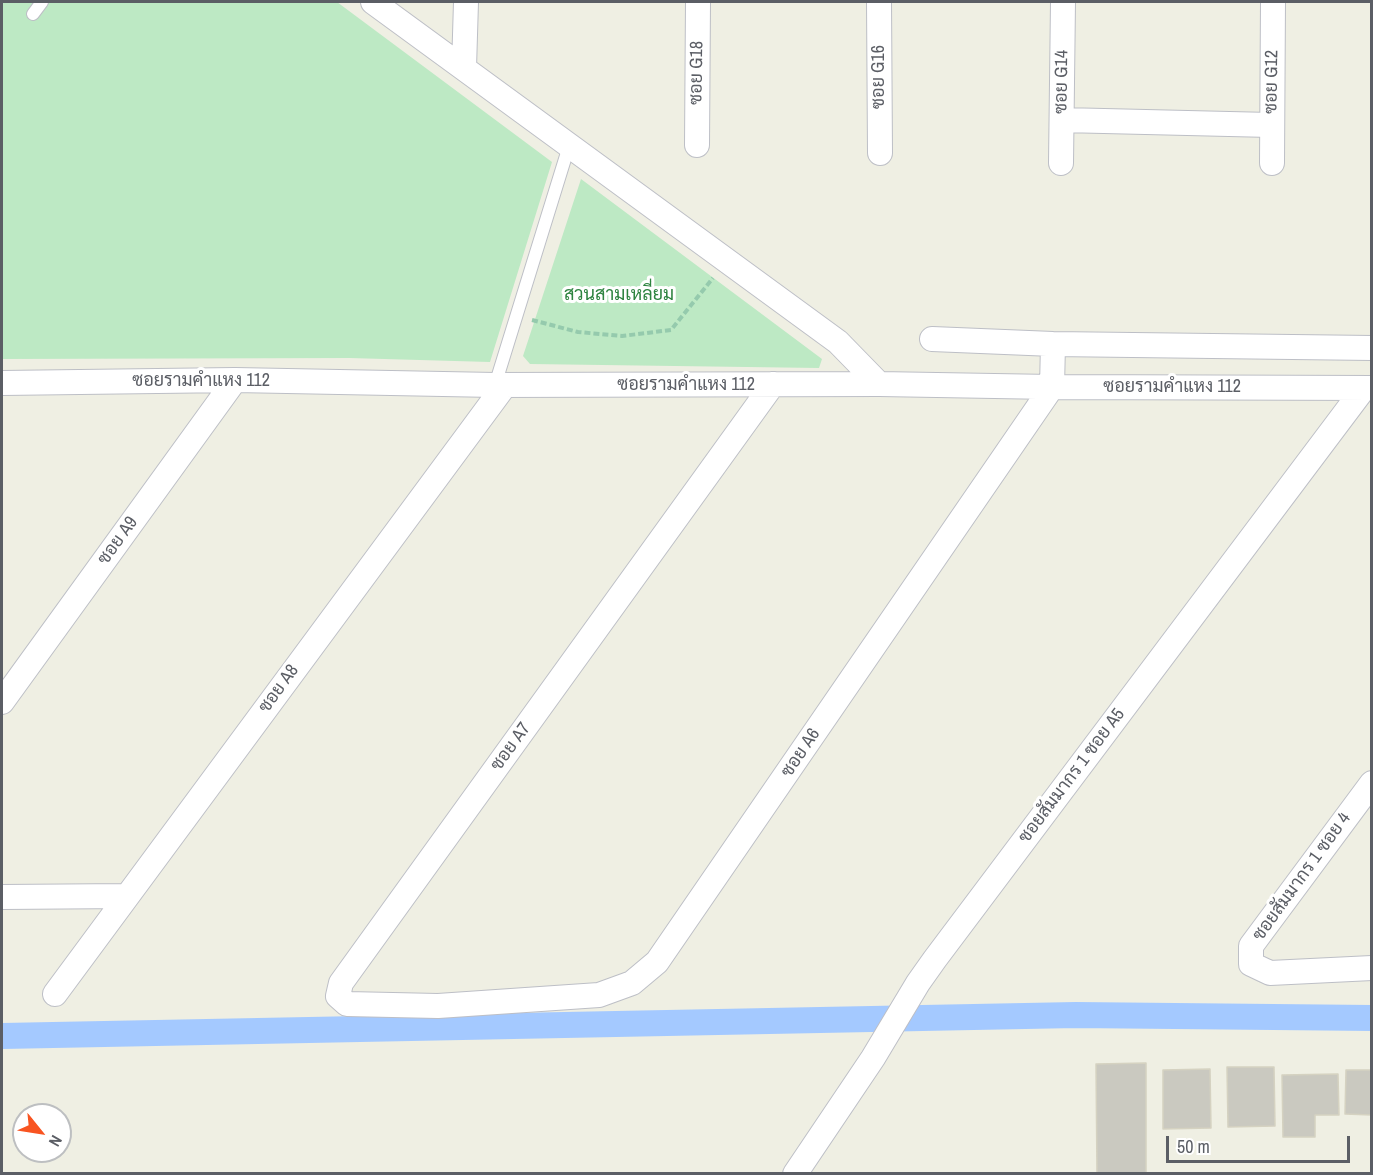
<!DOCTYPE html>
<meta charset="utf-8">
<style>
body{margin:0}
#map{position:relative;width:1373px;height:1175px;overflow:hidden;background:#efefe3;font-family:"Archivo Narrow",sans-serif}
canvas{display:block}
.frame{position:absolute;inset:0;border:3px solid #5b5e65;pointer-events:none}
.north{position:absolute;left:12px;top:1103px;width:60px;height:60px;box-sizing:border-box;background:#fff;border:2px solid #bdbfc1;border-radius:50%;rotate:120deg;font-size:16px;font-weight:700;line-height:24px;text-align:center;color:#5b5e65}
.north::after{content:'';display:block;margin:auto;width:21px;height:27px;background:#f85421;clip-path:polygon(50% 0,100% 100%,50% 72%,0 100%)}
.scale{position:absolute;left:1166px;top:1136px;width:184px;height:27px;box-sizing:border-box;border:3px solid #5b5e65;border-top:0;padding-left:8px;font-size:18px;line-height:21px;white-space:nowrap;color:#5b5e65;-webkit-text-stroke:4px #fff;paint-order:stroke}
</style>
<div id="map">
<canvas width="1373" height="1175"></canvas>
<div class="frame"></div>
<div class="north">N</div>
<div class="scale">50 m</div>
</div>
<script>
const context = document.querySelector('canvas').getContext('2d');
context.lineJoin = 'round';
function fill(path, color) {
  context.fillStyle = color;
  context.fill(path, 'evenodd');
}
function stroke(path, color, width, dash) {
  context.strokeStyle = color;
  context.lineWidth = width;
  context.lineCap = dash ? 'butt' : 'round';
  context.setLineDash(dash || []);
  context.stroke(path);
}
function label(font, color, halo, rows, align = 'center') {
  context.font = font + ' "Archivo Narrow",Sarabun,sans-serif';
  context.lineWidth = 6;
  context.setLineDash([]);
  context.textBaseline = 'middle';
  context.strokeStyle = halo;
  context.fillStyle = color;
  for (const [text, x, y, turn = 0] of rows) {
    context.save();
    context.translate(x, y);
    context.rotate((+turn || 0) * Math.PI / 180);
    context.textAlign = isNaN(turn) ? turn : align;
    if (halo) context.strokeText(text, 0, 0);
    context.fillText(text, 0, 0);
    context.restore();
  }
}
const green = new Path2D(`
 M 2,2 L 337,2 L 552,162 L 490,362 L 349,358 L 2,359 Z
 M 581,179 L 822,359 L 819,368 L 530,364 L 523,356 Z`);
const canal = new Path2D(`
 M 2,1036 L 1076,1015 L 1372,1018`);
const building = new Path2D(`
 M 1146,1063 L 1146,1174 L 1097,1174 L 1096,1064 Z
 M 1227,1067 L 1274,1067 L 1275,1126 L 1228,1127 Z
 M 1210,1069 L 1211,1128 L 1163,1129 L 1163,1070 Z
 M 1346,1070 L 1372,1070 L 1372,1115 L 1345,1114 Z
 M 1338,1074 L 1339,1115 L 1315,1115 L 1315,1137 L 1283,1137 L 1282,1075 Z`);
const path = new Path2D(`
 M 532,320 L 578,332 L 622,336 L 671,330 L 713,278`);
const lane = new Path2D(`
 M 33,14 L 42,2
 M 495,385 L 569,146`);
const street = new Path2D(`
 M 373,2 L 838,342 L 879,384
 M 879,2 L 880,153
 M 464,68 L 466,2
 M 1062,120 L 1271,125
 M 697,145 L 698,2
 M 1061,163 L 1063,2
 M 1272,163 L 1273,2
 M 932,339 L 1053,344 L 1372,348
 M 2,383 L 235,380 L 495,385 L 879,384 L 1052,387 L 1372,388
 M 773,384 L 341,983 L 338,996 L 347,1004 L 438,1006 L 599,995 L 632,983 L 657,962 L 1052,387 L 1053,344
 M 2,702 L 235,380
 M 1372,783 L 1251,946 L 1251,964 L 1270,973 L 1372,968
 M 2,897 L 127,896
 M 55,994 L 505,385
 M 795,1174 L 873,1058 L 918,983 L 935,959 L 1364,388`);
const streetNames = [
 ["ซอย G18",697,73,-89],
 ["ซอย G16",879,77,-90],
 ["ซอย G14",1062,82,-89],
 ["ซอย G12",1272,82,-89],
 ["ซอยรามคำแหง 112",201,381],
 ["ซอยรามคำแหง 112",686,385],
 ["ซอยรามคำแหง 112",1172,387],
 ["ซอย A9",118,541,-54],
 ["ซอย A8",279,689,-54],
 ["ซอย A7",511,747,-54],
 ["ซอย A6",801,753,-56],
 ["ซอยสัมมากร 1 ซอย A5",1072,776,-53],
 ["ซอยสัมมากร 1 ซอย 4",1302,877,-54]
];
const parkNames = [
 ["สวนสามเหลี่ยม",619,295]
];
fill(green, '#bde9c4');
stroke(canal, '#a4c9ff', 26);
fill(building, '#cac9c0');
stroke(building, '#d5d2c1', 1.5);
stroke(lane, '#bdbfc6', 14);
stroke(street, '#bdbfc6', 26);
stroke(path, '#95caad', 4, [6, 3]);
stroke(lane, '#fff', 12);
stroke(street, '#fff', 24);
label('18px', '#5b5e65', '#fff', streetNames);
label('18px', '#2d833f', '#fff', parkNames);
</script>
